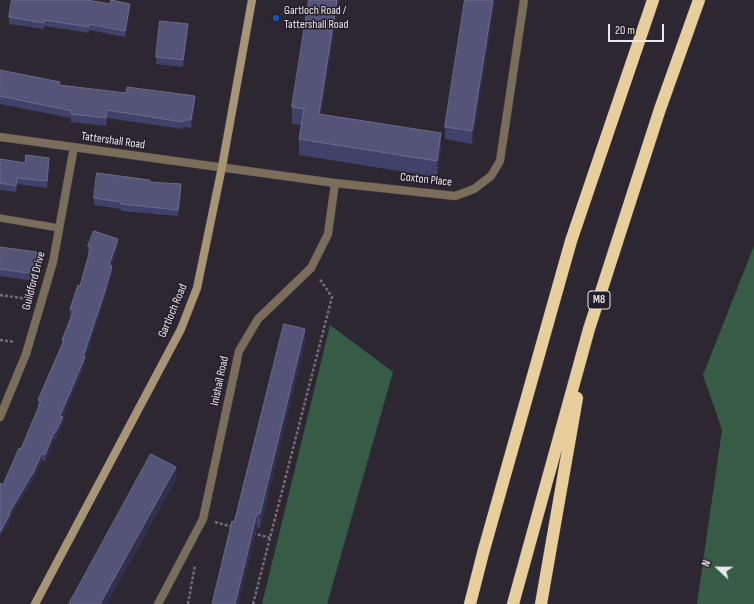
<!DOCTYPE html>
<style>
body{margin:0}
#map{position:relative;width:754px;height:604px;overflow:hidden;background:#2d2732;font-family:"Sofia Sans Condensed",sans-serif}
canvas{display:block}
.north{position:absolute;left:698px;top:548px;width:40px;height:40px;-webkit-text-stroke:3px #231e28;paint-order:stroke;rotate:292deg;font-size:11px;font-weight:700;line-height:16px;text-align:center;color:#ebe7ee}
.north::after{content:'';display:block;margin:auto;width:14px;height:18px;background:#ebe7ee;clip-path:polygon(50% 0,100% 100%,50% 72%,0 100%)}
.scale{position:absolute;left:608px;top:24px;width:56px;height:18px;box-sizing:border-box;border:2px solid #ebe7ee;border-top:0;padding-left:5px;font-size:12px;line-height:14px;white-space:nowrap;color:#ebe7ee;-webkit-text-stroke:3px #231e28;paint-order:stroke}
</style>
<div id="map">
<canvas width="754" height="604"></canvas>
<div class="north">N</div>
<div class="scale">20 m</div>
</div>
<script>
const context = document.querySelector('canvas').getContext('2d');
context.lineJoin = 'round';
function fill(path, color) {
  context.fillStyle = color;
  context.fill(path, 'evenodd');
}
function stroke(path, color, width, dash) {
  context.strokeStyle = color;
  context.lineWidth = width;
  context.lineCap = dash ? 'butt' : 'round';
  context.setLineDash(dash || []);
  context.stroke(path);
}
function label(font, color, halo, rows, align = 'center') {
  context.font = font + ' "Sofia Sans Condensed",sans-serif';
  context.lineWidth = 3;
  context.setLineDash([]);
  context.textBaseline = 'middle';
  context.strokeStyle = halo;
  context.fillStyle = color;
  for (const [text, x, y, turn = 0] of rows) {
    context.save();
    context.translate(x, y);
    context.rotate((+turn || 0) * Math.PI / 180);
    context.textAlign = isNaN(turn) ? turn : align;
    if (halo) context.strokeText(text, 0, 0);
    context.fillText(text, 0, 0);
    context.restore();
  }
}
const green = new Path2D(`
 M 754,246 L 754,604 L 697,604 L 722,430 L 703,375 Z
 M 330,325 L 393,372 L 327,604 L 262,604 Z`);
const path = new Path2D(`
 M 0,295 L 29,299
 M 0,340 L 15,342
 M 215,522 L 233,527
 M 253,533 L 270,538
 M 188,604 L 195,565
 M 253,604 L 332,297 L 319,278`);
const service = new Path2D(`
 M 0,218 L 59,228`);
const minor = new Path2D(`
 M 0,137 L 335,183 L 455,196 L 474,189 L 491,176 L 500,161 L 524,0
 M 0,417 L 26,354 L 53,262 L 74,147
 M 158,604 L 203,519 L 239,351 L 258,319 L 311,268 L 328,234 L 335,183`);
const secondary = new Path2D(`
 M 35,604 L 181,329 L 197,288 L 222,167 L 252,0`);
const motorway = new Path2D(`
 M 470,604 L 483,553 L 571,241 L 653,0
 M 513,604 L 589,329 L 660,109 L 699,0
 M 541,604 L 577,398`);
const wall = new Path2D(`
 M 309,0 L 339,0 L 321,114 L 441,149 L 437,177 L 299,155 L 299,139 L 301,125 L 292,124 L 292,107 Z
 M 465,0 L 495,0 L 472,144 L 445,139 L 445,127 Z
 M 130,10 L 125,37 L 89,30 L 89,33 L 44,26 L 44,29 L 9,24 L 9,17 Z
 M 188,31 L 183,67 L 156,64 L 156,57 Z
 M 0,70 L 60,85 L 195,104 L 191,128 L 183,127 L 183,129 L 107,118 L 106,126 L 71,122 L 71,118 L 0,104 Z
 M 0,159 L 25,163 L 49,165 L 47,188 L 17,184 L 16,192 L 0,190 Z
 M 150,182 L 181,191 L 178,216 L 121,211 L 121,209 L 94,205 L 94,198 Z
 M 118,245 L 111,266 L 112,273 L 104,301 L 85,359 L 85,364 L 63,417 L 63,424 L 55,440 L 54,439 L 45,461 L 42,460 L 34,478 L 10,517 L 10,521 L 3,485 L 21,449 L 39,407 L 38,406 L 38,400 L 62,344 L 62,340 L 71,316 L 70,316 L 70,309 L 80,286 L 89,253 L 88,253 L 88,246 Z
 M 0,247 L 37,259 L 34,281 L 0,276 Z
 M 305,343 L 260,528 L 257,527 L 238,604 L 212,604 L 234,522 Z`);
const shadedWall = new Path2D(`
 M 337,0 L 339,0 L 319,130 L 319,114 Z
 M 493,0 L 495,0 L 472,144 L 472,131 Z
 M 130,4 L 130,10 L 125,37 L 125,31 Z
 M 188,24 L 188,31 L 183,67 L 183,60 Z
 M 195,96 L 195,104 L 191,128 L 191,120 Z
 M 107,110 L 107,118 L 106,126 L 106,118 Z
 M 441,133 L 441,149 L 437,177 L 437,161 Z
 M 49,158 L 49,165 L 47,188 L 47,181 Z
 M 17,178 L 17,184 L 16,192 L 16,186 Z
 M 181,184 L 181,191 L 178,216 L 178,210 Z
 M 118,239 L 118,245 L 109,272 L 109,265 Z
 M 37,252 L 37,259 L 34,281 L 34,274 Z
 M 112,266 L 112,273 L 104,301 L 85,359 L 85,364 L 62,419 L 63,417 L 63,424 L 55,440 L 55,433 L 60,416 L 83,357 Z
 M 305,329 L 305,343 L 260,528 L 260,514 Z
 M 54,432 L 54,439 L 45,461 L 45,455 Z
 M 42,453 L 42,460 L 34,478 L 10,517 L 10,521 L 0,538 L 0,532 L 9,513 Z
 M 176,467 L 176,480 L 107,604 L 100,604 Z
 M 257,513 L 257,527 L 238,604 L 235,604 Z`);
const building = new Path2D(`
 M 12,0 L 87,0 L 110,4 L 111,0 L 130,4 L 125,31 L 89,24 L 89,27 L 44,20 L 44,23 L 9,17 Z
 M 309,0 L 337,0 L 319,114 L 441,133 L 437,161 L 299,139 L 304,109 L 292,107 Z
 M 465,0 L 493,0 L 472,131 L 445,127 Z
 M 160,21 L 188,24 L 183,60 L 156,57 Z
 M 0,70 L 60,82 L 59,85 L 126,93 L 127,87 L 195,96 L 191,120 L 183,120 L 183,122 L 107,110 L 106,118 L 71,114 L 72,111 L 0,96 Z
 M 26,155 L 49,158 L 47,181 L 17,178 L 16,186 L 0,183 L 0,159 L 25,163 Z
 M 97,173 L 150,180 L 150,182 L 181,184 L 178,210 L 121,204 L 121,202 L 94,198 Z
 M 94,231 L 118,239 L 109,265 L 112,266 L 104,294 L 83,357 L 85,357 L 60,416 L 63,417 L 55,433 L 54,432 L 45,455 L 42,453 L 34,471 L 9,513 L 10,514 L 0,532 L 0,483 L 3,485 L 19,448 L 21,449 L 41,401 L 38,400 L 64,340 L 62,340 L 74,310 L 70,309 L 78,285 L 80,286 L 91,247 L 88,246 Z
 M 0,247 L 37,252 L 34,274 L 0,269 Z
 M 284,324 L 305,329 L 260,514 L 257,513 L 235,604 L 212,604 L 232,521 L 234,522 Z
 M 151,454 L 176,467 L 100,604 L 69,604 Z`);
const markers = [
 [276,18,4,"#1a4fb4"]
];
const shields = [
 [599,300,22]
];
const shieldNames = [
 ["M8",599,300]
];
const poiNames = [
 ["Gartloch Road /",284,11],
 ["Tattershall Road",284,25]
];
const streetNames = [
 ["Tattershall Road",113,141,8],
 ["Coxton Place",426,180,6],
 ["Guildford Drive",34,281,-75],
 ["Gartloch Road",173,311,-67],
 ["Inishail Road",220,381,-78]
];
fill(green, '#375c46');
stroke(service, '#48424c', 8);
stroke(minor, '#48424c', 9);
stroke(secondary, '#48424c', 9);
stroke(motorway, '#48424c', 13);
stroke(path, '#736d77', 2.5, [3, 2]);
stroke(service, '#7a6e5b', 7);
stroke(minor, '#7a6e5b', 8);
stroke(secondary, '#a79576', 8);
stroke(motorway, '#e9ce9d', 12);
fill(wall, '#414269');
fill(shadedWall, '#31304d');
fill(building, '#535477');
stroke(building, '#6b6b8a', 1);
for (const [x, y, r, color] of markers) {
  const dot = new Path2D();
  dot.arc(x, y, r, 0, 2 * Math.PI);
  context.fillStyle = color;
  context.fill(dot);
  stroke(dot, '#231e28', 1.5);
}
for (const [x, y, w] of shields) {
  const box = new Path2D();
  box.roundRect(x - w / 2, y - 9, w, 18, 3);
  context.fillStyle = '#231e28';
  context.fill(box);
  stroke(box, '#ebe7ee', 1);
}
label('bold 11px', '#ebe7ee', null, shieldNames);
label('12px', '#ebe7ee', '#231e28', poiNames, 'left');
label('12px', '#ebe7ee', '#231e28', streetNames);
</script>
